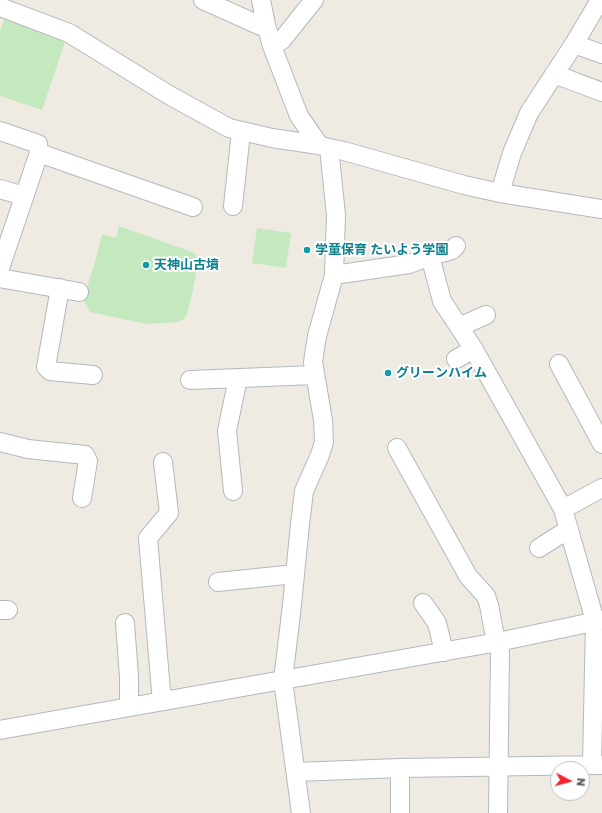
<!DOCTYPE html>
<meta charset="utf-8">
<style>
body{margin:0}
#map{position:relative;width:602px;height:813px;overflow:hidden;background:#efebe3;font-family:"Golos Text",sans-serif}
canvas{display:block}
.north{position:absolute;left:550px;top:761px;width:40px;height:40px;box-sizing:border-box;background:#fff;border:1px solid #bdc0c1;border-radius:50%;rotate:96deg;font-size:11px;font-weight:700;line-height:16px;text-align:center;color:#5b6165}
.north::after{content:'';display:block;margin:auto;width:14px;height:18px;background:#f5242e;clip-path:polygon(50% 0,100% 100%,50% 72%,0 100%)}
</style>
<div id="map">
<canvas width="602" height="813"></canvas>
<div class="north">N</div>
</div>
<script>
const context = document.querySelector('canvas').getContext('2d');
context.lineJoin = 'round';
function fill(path, color) {
  context.fillStyle = color;
  context.fill(path, 'evenodd');
}
function stroke(path, color, width, dash) {
  context.strokeStyle = color;
  context.lineWidth = width;
  context.lineCap = dash ? 'butt' : 'round';
  context.setLineDash(dash || []);
  context.stroke(path);
}
function label(font, color, halo, rows, align = 'center') {
  context.font = font + ' "Golos Text","Noto Sans JP",sans-serif';
  context.lineWidth = 4;
  context.setLineDash([]);
  context.textBaseline = 'middle';
  context.strokeStyle = halo;
  context.fillStyle = color;
  for (const [text, x, y, turn = 0] of rows) {
    context.save();
    context.translate(x, y);
    context.rotate((+turn || 0) * Math.PI / 180);
    context.textAlign = isNaN(turn) ? turn : align;
    if (halo) context.strokeText(text, 0, 0);
    context.fillText(text, 0, 0);
    context.restore();
  }
}
const green = new Path2D(`
 M 6,15 L 66,39 L 42,110 L 0,96 L 0,30 Z
 M 119,226 L 195,253 L 198,261 L 193,290 L 187,315 L 184,319 L 178,322 L 147,324 L 90,312 L 83,299 L 96,259 L 102,234 L 116,238 Z
 M 257,228 L 291,233 L 286,268 L 252,263 Z`);
const minor = new Path2D(`
 M 203,0 L 261,26 L 266,25
 M 261,0 L 266,25 L 272,46 L 299,116 L 319,145
 M 0,7 L 69,33 L 169,95 L 229,128 L 272,138 L 319,145 L 329,148 L 344,151 L 464,185 L 500,193 L 602,209
 M 574,44 L 602,54
 M 272,46 L 282,40 L 314,0
 M 554,74 L 602,92
 M 0,131 L 38,144 L 39,153 L 0,268
 M 39,153 L 193,207
 M 0,189 L 24,196
 M 500,193 L 512,153 L 529,113 L 574,44 L 600,0
 M 233,206 L 241,132
 M 430,256 L 452,250 L 456,246
 M 334,275 L 409,264 L 430,256 L 442,301 L 473,348 L 563,509 L 595,621 L 592,764
 M 0,278 L 79,292
 M 60,288 L 46,367 L 50,371 L 93,375
 M 459,327 L 486,315
 M 456,359 L 474,349
 M 559,364 L 602,444
 M 190,380 L 315,375
 M 0,442 L 28,449 L 85,455 L 88,461 L 82,498
 M 397,448 L 468,576 L 486,596 L 489,605 L 494,632 L 498,642 L 500,652 L 498,813
 M 163,462 L 169,513 L 148,538 L 161,691 L 165,701
 M 233,491 L 227,431 L 238,378
 M 563,509 L 602,488
 M 539,548 L 569,529
 M 218,582 L 295,574
 M 423,603 L 437,623 L 444,652
 M 0,610 L 8,610
 M 125,623 L 129,677 L 129,707
 M 0,730 L 498,642 L 602,620
 M 296,772 L 400,768 L 602,765
 M 301,813 L 283,680 L 292,605 L 300,524 L 304,491 L 320,455 L 324,442 L 323,420 L 313,362 L 317,336 L 334,275 L 336,215 L 329,148
 M 400,813 L 400,768`);
const markers = [
 [307,250,4,"#0f9aa8"],
 [146,265,4,"#0f9aa8"],
 [388,373,4,"#0f9aa8"]
];
const cultureNames = [
 ["学童保育 たいよう学園",315,250],
 ["天神山古墳",154,265],
 ["グリーンハイム",396,373]
];
fill(green, '#c4e9be');
stroke(minor, '#b4b8bc', 20);
stroke(minor, '#fff', 18);
for (const [x, y, r, color] of markers) {
  const dot = new Path2D();
  dot.arc(x, y, r, 0, 2 * Math.PI);
  context.fillStyle = color;
  context.fill(dot);
  stroke(dot, '#fff', 1.5);
}
label('bold 13px', '#0d838f', '#fff', cultureNames, 'left');
</script>
